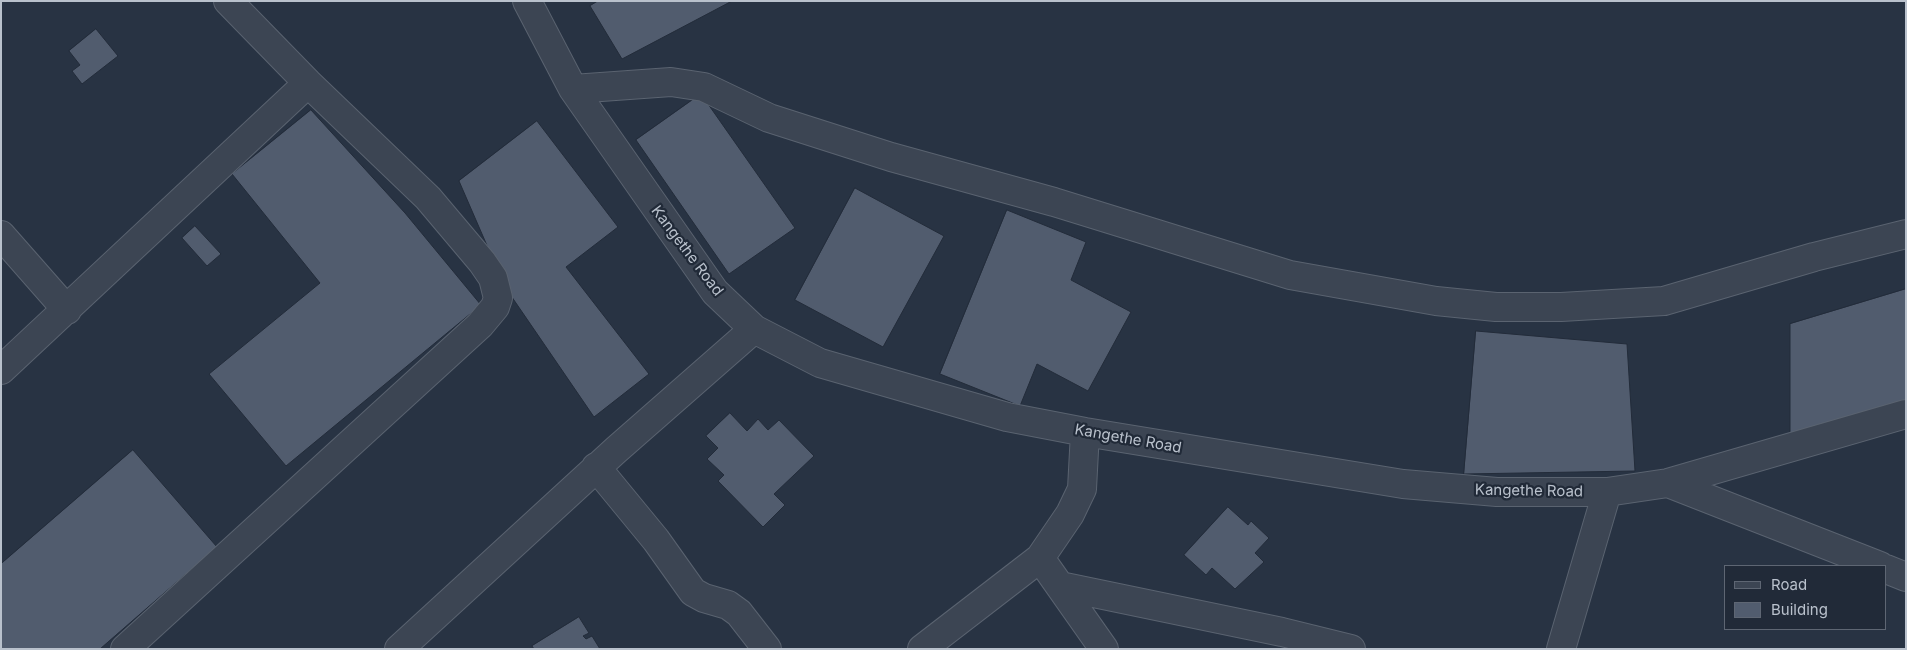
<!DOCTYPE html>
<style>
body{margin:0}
#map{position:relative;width:1907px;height:650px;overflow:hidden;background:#283343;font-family:Inter,sans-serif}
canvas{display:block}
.frame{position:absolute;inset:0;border:2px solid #b9c1cc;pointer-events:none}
.legend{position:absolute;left:1724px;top:565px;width:162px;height:65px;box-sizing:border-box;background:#212a38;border:1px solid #5e6673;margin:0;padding:6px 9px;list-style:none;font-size:15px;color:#b9c1cc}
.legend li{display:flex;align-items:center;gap:10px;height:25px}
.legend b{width:25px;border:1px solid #5e6673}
</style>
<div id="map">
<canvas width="1907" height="650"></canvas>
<div class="frame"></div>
<ul class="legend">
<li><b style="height:6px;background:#3c4553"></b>Road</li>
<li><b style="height:14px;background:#515c6e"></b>Building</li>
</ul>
</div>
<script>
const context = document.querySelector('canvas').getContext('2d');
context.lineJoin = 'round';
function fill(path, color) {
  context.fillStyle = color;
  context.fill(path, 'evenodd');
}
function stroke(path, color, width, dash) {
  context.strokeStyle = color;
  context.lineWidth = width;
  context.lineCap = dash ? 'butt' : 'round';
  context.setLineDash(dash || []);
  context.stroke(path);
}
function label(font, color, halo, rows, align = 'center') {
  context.font = font + ' Inter,sans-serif';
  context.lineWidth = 4.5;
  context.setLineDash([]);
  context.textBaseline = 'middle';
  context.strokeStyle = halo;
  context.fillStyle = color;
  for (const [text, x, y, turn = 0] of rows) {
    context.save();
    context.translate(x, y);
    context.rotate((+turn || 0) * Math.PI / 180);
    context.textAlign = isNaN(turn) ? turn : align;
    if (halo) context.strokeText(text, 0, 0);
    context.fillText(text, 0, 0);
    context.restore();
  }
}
const building = new Path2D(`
 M 598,1 L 732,1 L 622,59 L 590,6 Z
 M 96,29 L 118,56 L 82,84 L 72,71 L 80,65 L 69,51 Z
 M 701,94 L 795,228 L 729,274 L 636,140 Z
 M 311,110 L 405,213 L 481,305 L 286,466 L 209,374 L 320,283 L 232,174 Z
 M 537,121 L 618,227 L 566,267 L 649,374 L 594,417 L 505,287 L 459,181 Z
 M 855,188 L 944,236 L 883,347 L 795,300 Z
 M 1007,210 L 1086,242 L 1071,280 L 1131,312 L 1088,391 L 1037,364 L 1020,406 L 940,374 Z
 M 195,226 L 221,254 L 207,266 L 182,238 Z
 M 1906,289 L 1906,404 L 1790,438 L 1790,324 Z
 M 1476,331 L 1627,344 L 1635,471 L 1464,474 Z
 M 730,413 L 747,431 L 758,419 L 768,430 L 779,420 L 814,456 L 774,494 L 785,505 L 763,527 L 718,481 L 724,475 L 707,459 L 718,448 L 706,436 Z
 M 133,450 L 217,547 L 100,649 L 1,649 L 1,564 Z
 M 1228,507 L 1248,525 L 1251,521 L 1269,538 L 1255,553 L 1264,562 L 1235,589 L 1212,568 L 1206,575 L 1184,555 Z
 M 579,617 L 589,633 L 583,636 L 586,639 L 592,636 L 600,649 L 534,649 L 532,646 Z`);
const street = new Path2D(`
 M 527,1 L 573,89 L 715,292 L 754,329 L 820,363 L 1007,417 L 1085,432 L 1403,484 L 1497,492 L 1607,492 L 1668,483 L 1906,414
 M 573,89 L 671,82 L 704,87 L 769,118 L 891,157 L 1054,202 L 1290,275 L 1436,301 L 1496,307 L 1561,307 L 1664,301 L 1814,257 L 1906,234
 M 1,235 L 67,310
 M 1,370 L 308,83
 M 1085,432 L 1082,489 L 1070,514 L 1040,558 L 1104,649
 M 596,467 L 656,540 L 693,592 L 704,598 L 728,605 L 739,613 L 767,649
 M 1668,483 L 1880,566
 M 1886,569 L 1906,577
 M 1060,586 L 1282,632 L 1351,649
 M 125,649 L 480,325 L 495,307 L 498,298 L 493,278 L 482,262 L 428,198 L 308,83 L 228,1
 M 399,649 L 616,450 L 754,329
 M 922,649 L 1040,558
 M 1561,649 L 1607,492`);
const streetNames = [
 ["Kangethe Road",687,251,53],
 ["Kangethe Road",1128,439,10],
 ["Kangethe Road",1529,491,1]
];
fill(building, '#515c6e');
stroke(building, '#232c3a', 1);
stroke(street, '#5a6370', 30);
stroke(street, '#3c4553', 28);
label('15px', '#b9c1cc', '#212a38', streetNames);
</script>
